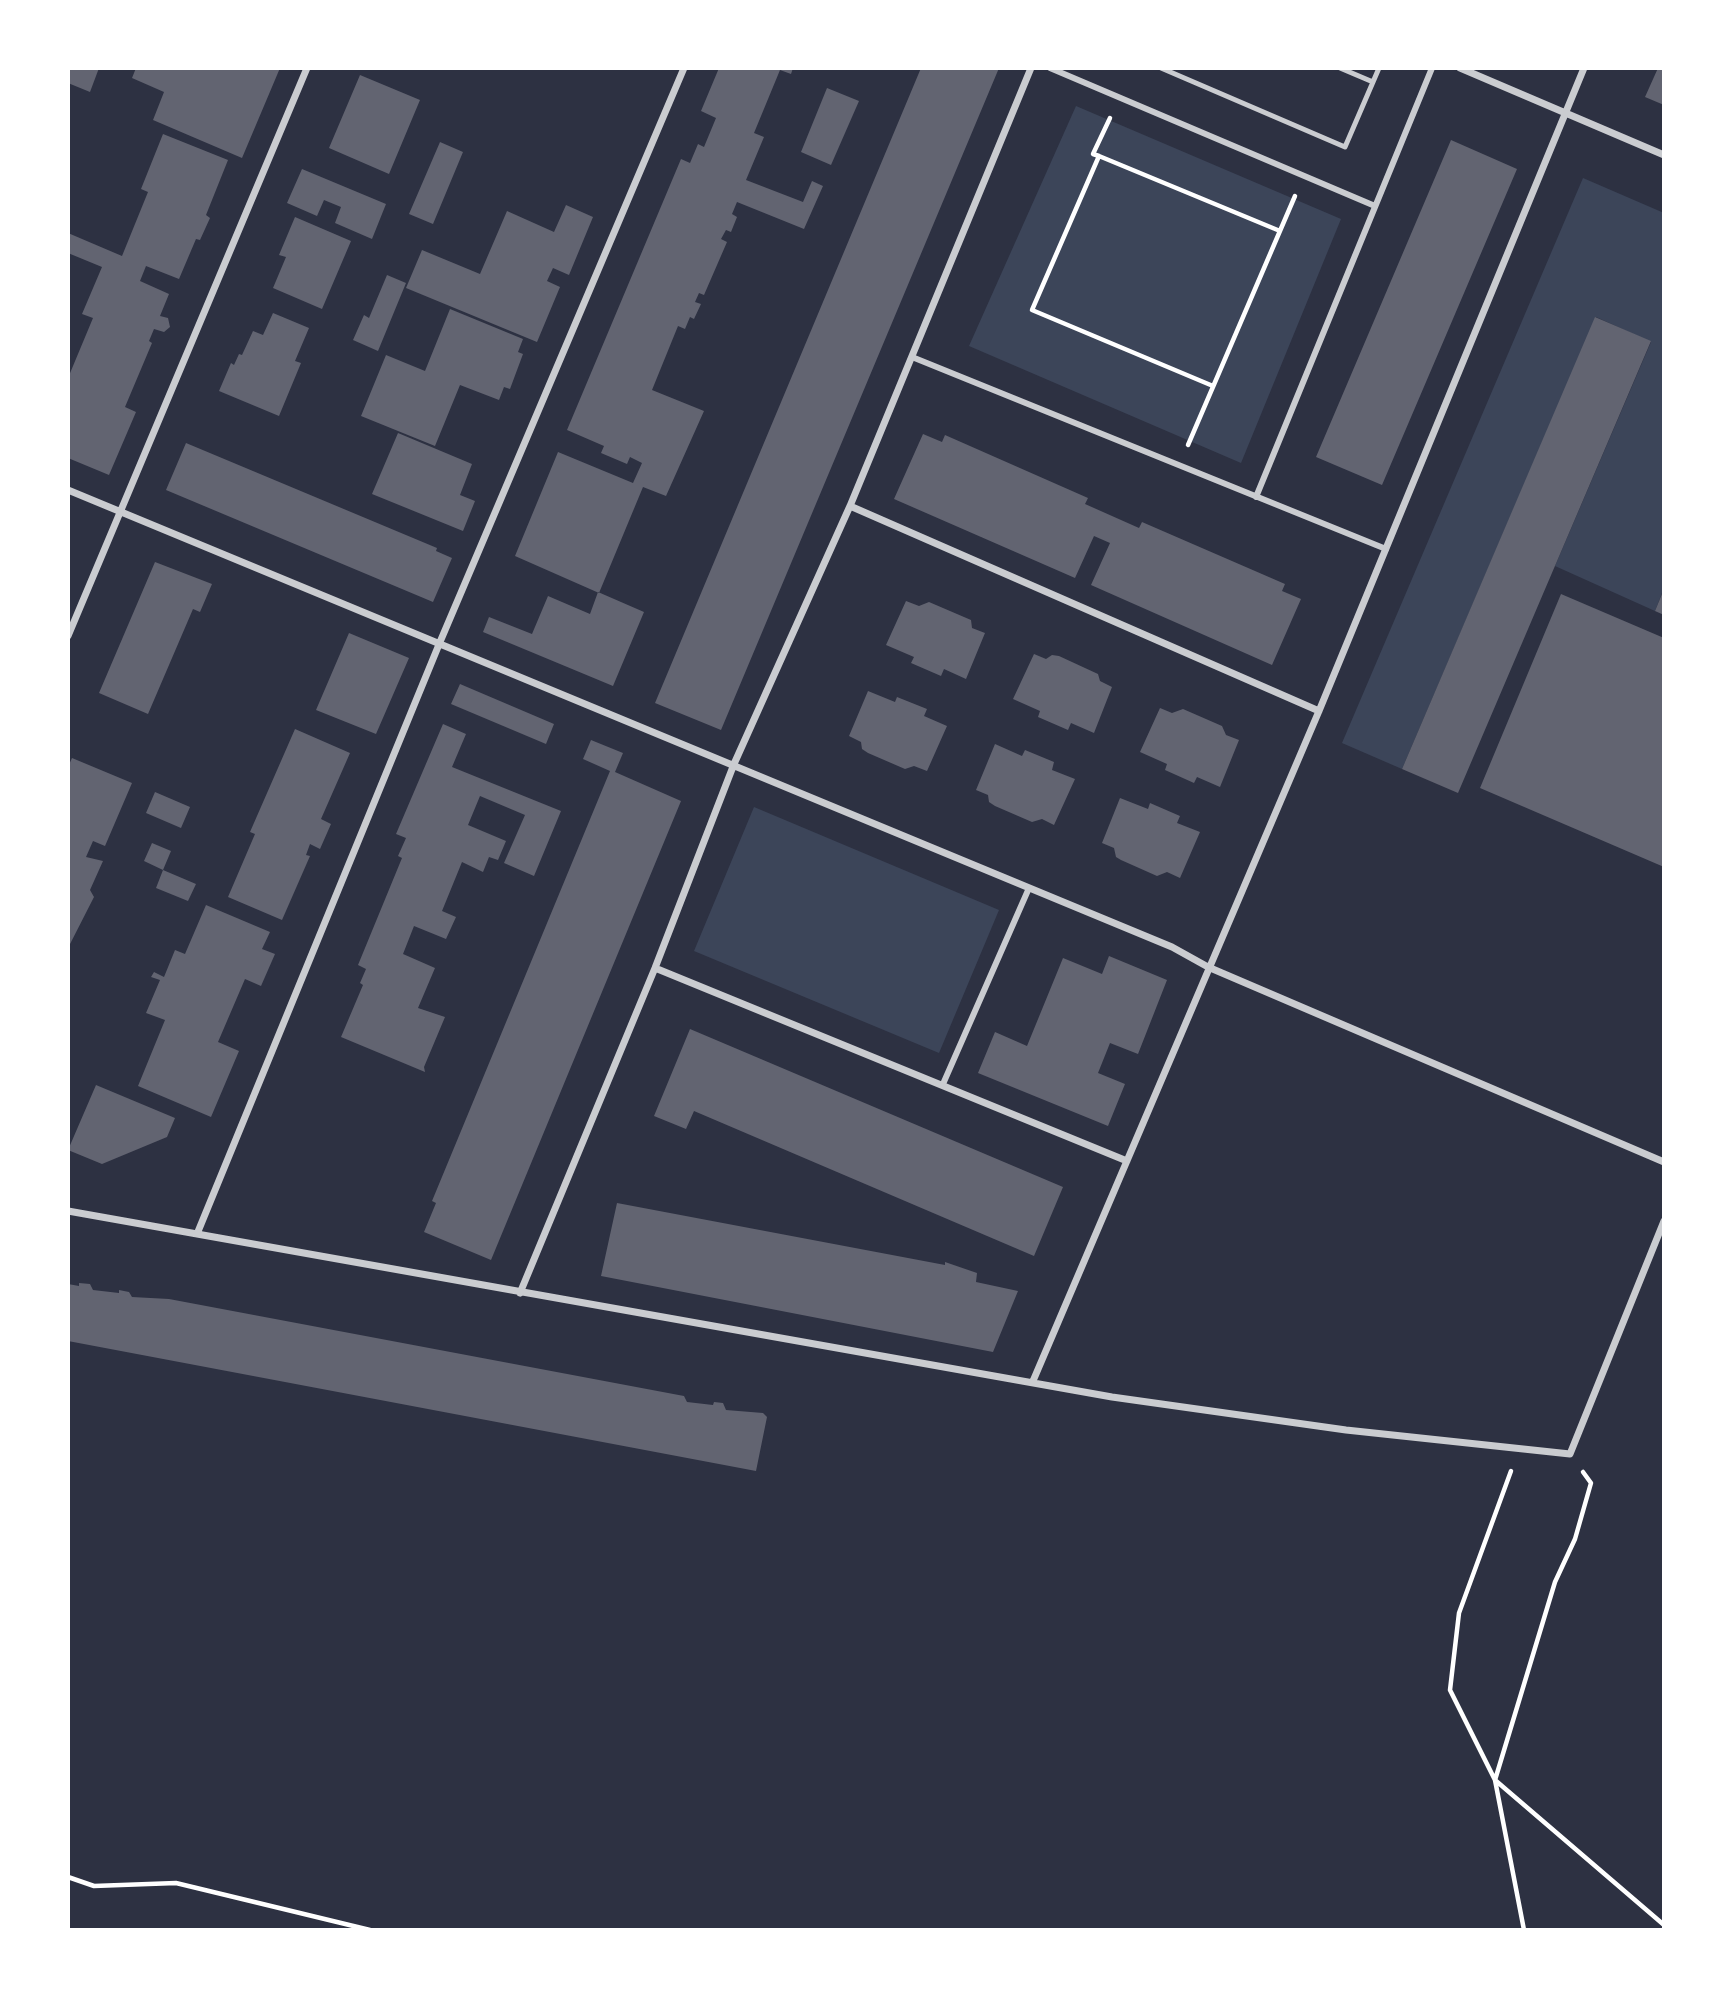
<!DOCTYPE html>
<style>
body{margin:0}
#map{position:relative;width:1732px;height:1998px;overflow:hidden;background:#2d3142;font-family:Roboto,sans-serif}
canvas{display:block}
.frame{position:absolute;inset:0;border:70px solid #fff;pointer-events:none}
</style>
<div id="map">
<canvas width="1732" height="1998"></canvas>
<div class="frame"></div>
</div>
<script>
const context = document.querySelector('canvas').getContext('2d');
context.lineJoin = 'round';
function fill(path, color) {
  context.fillStyle = color;
  context.fill(path, 'evenodd');
}
function stroke(path, color, width, dash) {
  context.strokeStyle = color;
  context.lineWidth = width;
  context.lineCap = dash ? 'butt' : 'round';
  context.setLineDash(dash || []);
  context.stroke(path);
}
const green = new Path2D(`
 M 1076,106 L 1341,219 L 1241,463 L 969,346 Z
 M 1583,178 L 1664,213 L 1664,588 L 1655,611 L 1555,566 L 1651,342 L 1596,317 L 1402,769 L 1342,743 Z
 M 754,807 L 999,910 L 939,1053 L 694,951 Z`);
const building = new Path2D(`
 M 68,68 L 99,68 L 90,92 L 68,83 Z
 M 136,68 L 280,68 L 242,158 L 153,120 L 164,92 L 132,78 Z
 M 719,68 L 793,68 L 791,74 L 780,70 L 754,133 L 764,137 L 746,180 L 803,202 L 812,181 L 823,186 L 804,229 L 737,202 L 732,214 L 737,217 L 731,232 L 726,230 L 721,239 L 727,242 L 704,295 L 699,293 L 695,302 L 701,304 L 694,319 L 690,317 L 685,329 L 678,326 L 652,390 L 704,411 L 666,496 L 643,487 L 599,593 L 515,556 L 558,452 L 633,483 L 642,463 L 630,457 L 627,464 L 601,453 L 604,446 L 567,430 L 681,159 L 690,163 L 698,144 L 704,147 L 716,118 L 701,111 Z
 M 921,68 L 999,68 L 721,730 L 655,703 Z
 M 1658,68 L 1664,68 L 1664,105 L 1645,97 Z
 M 360,75 L 420,100 L 389,174 L 329,148 Z
 M 827,88 L 859,101 L 831,165 L 801,152 Z
 M 163,134 L 228,160 L 206,215 L 210,218 L 200,240 L 196,239 L 179,279 L 146,266 L 140,281 L 169,294 L 160,316 L 168,318 L 170,327 L 164,332 L 154,329 L 149,341 L 152,343 L 125,407 L 136,412 L 109,475 L 68,458 L 68,378 L 93,318 L 82,314 L 102,267 L 68,253 L 68,233 L 122,256 L 148,192 L 141,189 Z
 M 1451,140 L 1517,169 L 1382,485 L 1316,457 Z
 M 440,142 L 463,152 L 433,224 L 409,214 Z
 M 302,169 L 386,204 L 372,239 L 335,223 L 341,207 L 324,200 L 317,216 L 287,203 Z
 M 566,205 L 593,217 L 569,275 L 553,268 L 547,281 L 560,287 L 537,342 L 406,288 L 422,250 L 480,274 L 507,211 L 554,232 Z
 M 295,217 L 351,241 L 322,309 L 273,288 L 286,257 L 279,255 Z
 M 387,275 L 406,283 L 378,351 L 353,340 L 364,315 L 369,318 Z
 M 450,309 L 523,339 L 518,352 L 523,354 L 510,389 L 504,387 L 499,400 L 460,385 L 435,446 L 361,416 L 386,355 L 425,371 Z
 M 273,313 L 309,328 L 295,361 L 301,363 L 279,416 L 219,391 L 231,363 L 234,365 L 239,354 L 242,355 L 253,331 L 263,335 Z
 M 1595,317 L 1651,341 L 1458,793 L 1402,769 Z
 M 398,433 L 472,464 L 460,495 L 475,501 L 463,531 L 372,494 Z
 M 923,434 L 942,442 L 945,435 L 1088,498 L 1085,504 L 1139,528 L 1142,522 L 1285,584 L 1282,591 L 1301,599 L 1272,665 L 1091,585 L 1110,543 L 1094,536 L 1075,578 L 894,499 Z
 M 186,443 L 437,548 L 436,551 L 452,558 L 433,602 L 166,490 Z
 M 155,562 L 212,584 L 200,612 L 193,609 L 148,714 L 99,693 Z
 M 1664,589 L 1664,615 L 1655,611 Z
 M 598,592 L 644,612 L 613,686 L 483,632 L 489,617 L 532,634 L 548,596 L 590,614 Z
 M 1561,594 L 1664,638 L 1664,867 L 1480,788 Z
 M 906,601 L 919,606 L 929,602 L 971,620 L 972,628 L 985,633 L 966,679 L 944,669 L 941,676 L 911,663 L 914,657 L 886,645 Z
 M 349,633 L 409,658 L 376,734 L 316,710 Z
 M 1034,654 L 1046,659 L 1052,655 L 1059,656 L 1098,674 L 1100,681 L 1112,687 L 1094,733 L 1071,723 L 1068,730 L 1038,717 L 1040,711 L 1013,699 Z
 M 460,684 L 554,724 L 546,744 L 451,704 Z
 M 868,691 L 895,702 L 897,697 L 927,709 L 924,716 L 947,726 L 927,771 L 914,766 L 905,769 L 868,753 L 862,749 L 861,742 L 849,736 Z
 M 1160,708 L 1172,713 L 1183,709 L 1222,726 L 1226,735 L 1239,740 L 1220,787 L 1197,777 L 1194,783 L 1165,770 L 1167,764 L 1140,752 Z
 M 443,724 L 466,734 L 452,767 L 561,811 L 534,876 L 504,863 L 525,815 L 480,796 L 468,825 L 506,841 L 498,860 L 489,857 L 483,872 L 462,862 L 442,911 L 456,917 L 446,939 L 414,926 L 403,954 L 435,968 L 418,1008 L 445,1017 L 424,1067 L 425,1072 L 341,1037 L 363,985 L 360,983 L 366,969 L 358,965 L 402,858 L 398,856 L 406,838 L 396,834 Z
 M 295,729 L 350,753 L 321,819 L 331,824 L 320,849 L 310,844 L 306,855 L 310,856 L 282,920 L 228,897 L 255,834 L 250,832 Z
 M 591,740 L 623,753 L 615,772 L 681,801 L 491,1260 L 424,1232 L 436,1203 L 432,1201 L 610,771 L 583,759 Z
 M 995,744 L 1022,756 L 1025,750 L 1054,762 L 1052,770 L 1075,779 L 1054,825 L 1042,819 L 1032,822 L 995,806 L 989,802 L 988,795 L 976,790 Z
 M 72,758 L 132,783 L 105,846 L 93,841 L 86,857 L 103,861 L 90,890 L 94,897 L 68,948 L 68,767 Z
 M 155,792 L 190,807 L 181,828 L 146,813 Z
 M 1120,798 L 1148,809 L 1150,803 L 1180,816 L 1177,823 L 1200,832 L 1180,878 L 1167,872 L 1157,876 L 1121,860 L 1116,857 L 1114,848 L 1102,843 Z
 M 152,843 L 171,851 L 163,870 L 144,861 Z
 M 163,870 L 196,884 L 188,901 L 156,888 Z
 M 206,905 L 270,932 L 262,949 L 275,954 L 261,986 L 245,979 L 218,1042 L 239,1051 L 211,1117 L 138,1086 L 165,1020 L 146,1013 L 160,980 L 151,977 L 154,972 L 164,977 L 175,950 L 185,954 Z
 M 1109,956 L 1167,980 L 1138,1054 L 1110,1043 L 1098,1073 L 1125,1084 L 1108,1126 L 978,1073 L 995,1032 L 1027,1046 L 1063,958 L 1102,974 Z
 M 690,1029 L 1063,1187 L 1034,1256 L 694,1111 L 686,1129 L 654,1116 Z
 M 96,1085 L 175,1118 L 167,1137 L 102,1164 L 68,1150 Z
 M 617,1203 L 945,1265 L 945,1262 L 977,1273 L 976,1282 L 1018,1291 L 993,1352 L 601,1276 Z
 M 79,1283 L 90,1284 L 93,1290 L 119,1293 L 119,1290 L 129,1292 L 132,1297 L 169,1299 L 684,1396 L 687,1402 L 713,1405 L 714,1402 L 723,1403 L 726,1410 L 763,1413 L 767,1417 L 756,1471 L 68,1341 L 68,1284 L 79,1286 Z`);
const path = new Path2D(`
 M 1099,156 L 1093,154 L 1110,118
 M 1213,386 L 1032,310 L 1099,156 L 1280,231
 M 1188,445 L 1295,196
 M 1511,1471 L 1459,1613 L 1450,1690 L 1495,1780 L 1664,1925
 M 68,1877 L 94,1886 L 176,1883 L 370,1930
 M 1524,1930 L 1495,1780 L 1555,1582 L 1575,1539 L 1591,1483 L 1583,1472`);
const service = new Path2D(`
 M 1161,68 L 1345,147 L 1373,82 L 1340,68
 M 1373,82 L 1379,68`);
const pedestrian = new Path2D(`
 M 1050,68 L 1375,206
 M 912,357 L 1386,549
 M 1256,497 L 1432,68
 M 943,1084 L 1029,888`);
const minor = new Path2D(`
 M 1460,68 L 1664,155
 M 68,490 L 1172,947 L 1208,967 L 1664,1162
 M 850,506 L 1319,711
 M 68,636 L 307,68
 M 655,968 L 1127,1161
 M 68,1211 L 1112,1397 L 1346,1430 L 1570,1454 L 1664,1221
 M 197,1234 L 440,642 L 684,68
 M 520,1293 L 655,968 L 734,764 L 850,506 L 1031,68
 M 1033,1381 L 1319,711 L 1584,68`);
fill(green, '#3c4559');
fill(building, '#626471');
stroke(path, '#fff', 4.5);
stroke(service, '#caccd0', 5);
stroke(pedestrian, '#caccd0', 6);
stroke(minor, '#caccd0', 7);
</script>
